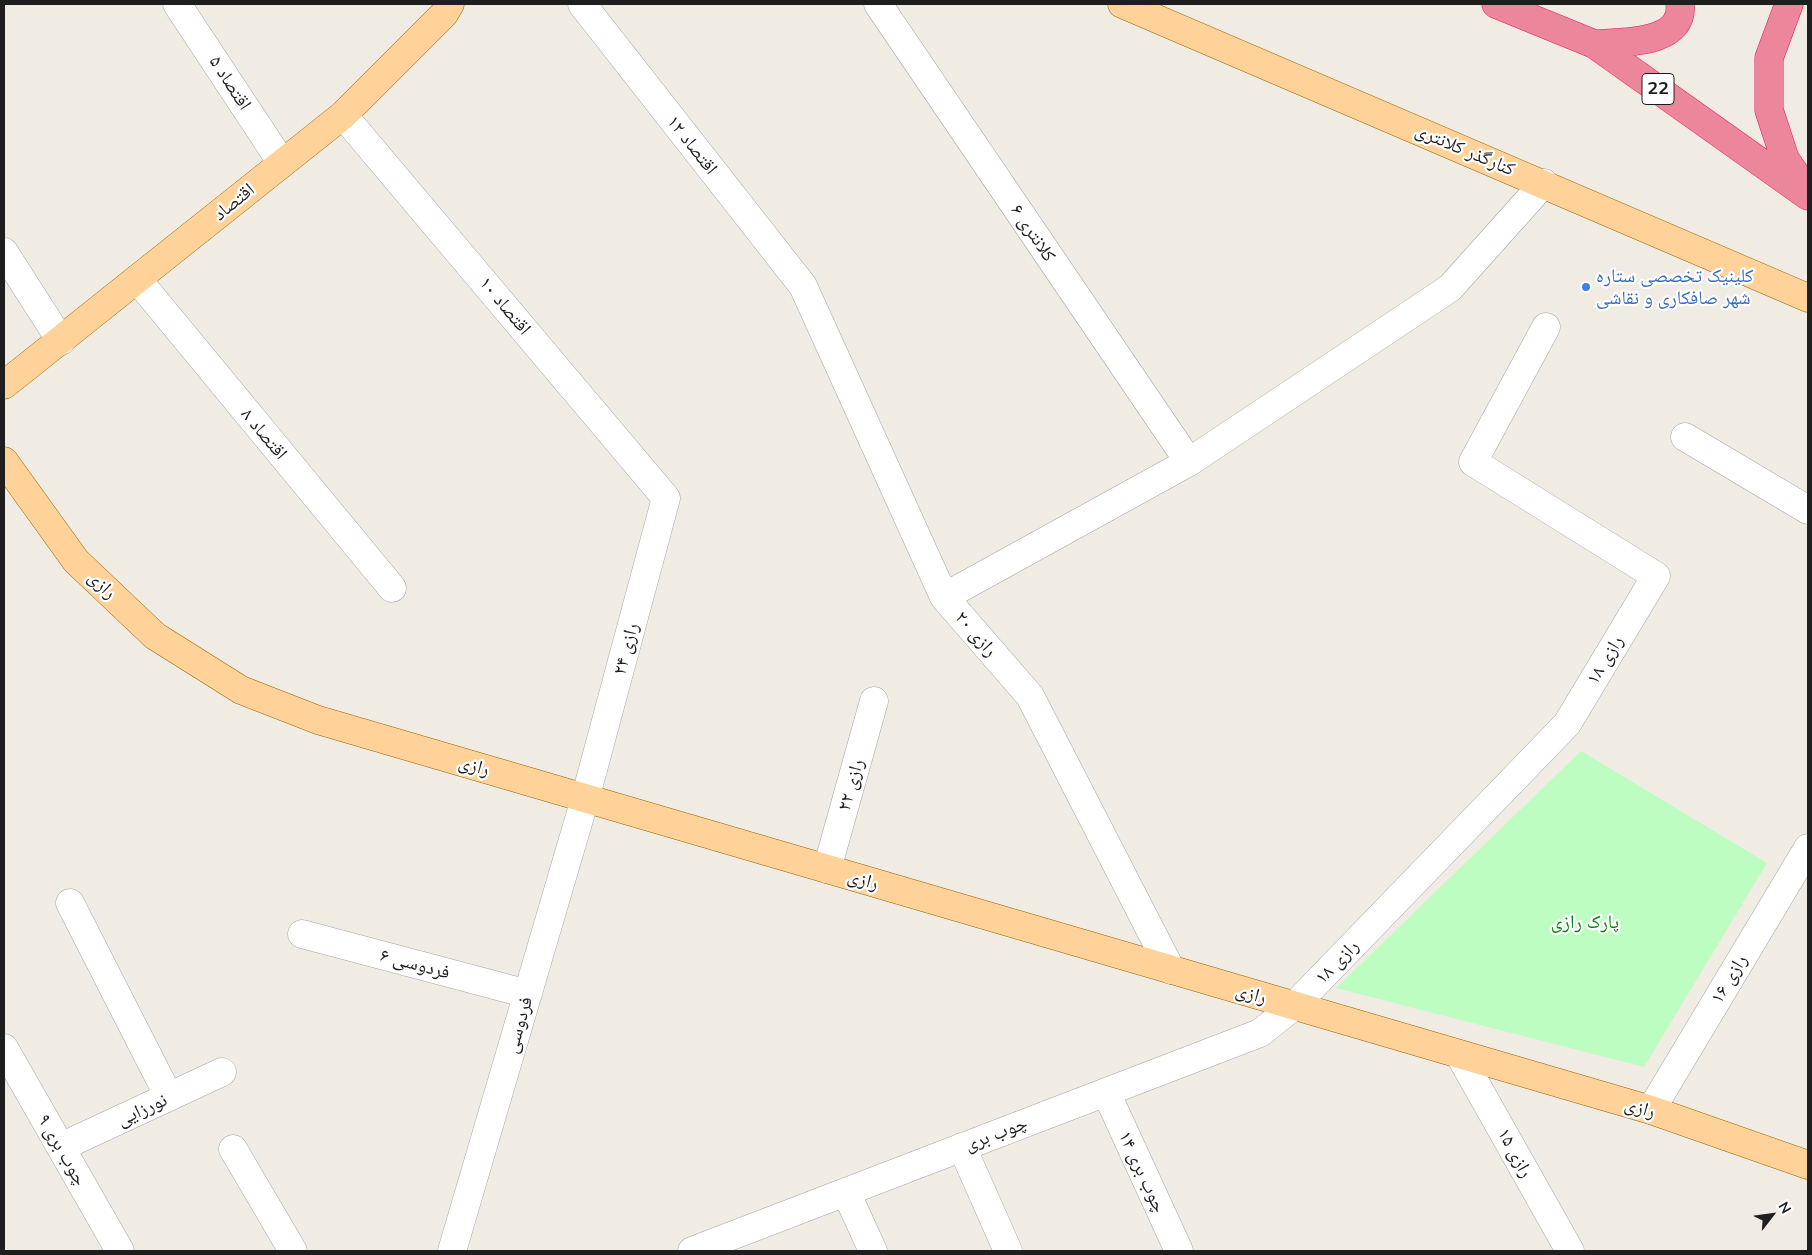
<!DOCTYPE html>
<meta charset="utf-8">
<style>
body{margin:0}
#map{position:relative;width:1812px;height:1255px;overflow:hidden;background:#f0ebe3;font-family:Mulish,sans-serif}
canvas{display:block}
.frame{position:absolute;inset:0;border:5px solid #1e1e1e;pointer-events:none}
.north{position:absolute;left:1747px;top:1190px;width:50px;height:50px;-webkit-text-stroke:4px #fff;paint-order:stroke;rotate:60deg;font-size:14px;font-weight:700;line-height:20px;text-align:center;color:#1e1e1e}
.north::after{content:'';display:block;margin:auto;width:18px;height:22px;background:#1e1e1e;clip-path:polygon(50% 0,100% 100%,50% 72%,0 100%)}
</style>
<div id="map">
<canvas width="1812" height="1255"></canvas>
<div class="frame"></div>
<div class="north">N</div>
</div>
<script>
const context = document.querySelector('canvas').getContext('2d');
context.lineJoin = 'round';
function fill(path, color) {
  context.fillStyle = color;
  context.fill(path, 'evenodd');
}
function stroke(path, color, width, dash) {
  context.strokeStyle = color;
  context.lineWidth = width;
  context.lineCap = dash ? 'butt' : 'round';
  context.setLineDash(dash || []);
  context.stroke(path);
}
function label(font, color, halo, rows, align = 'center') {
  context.font = font + ' Mulish,"Noto Naskh Arabic",sans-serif';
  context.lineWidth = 4.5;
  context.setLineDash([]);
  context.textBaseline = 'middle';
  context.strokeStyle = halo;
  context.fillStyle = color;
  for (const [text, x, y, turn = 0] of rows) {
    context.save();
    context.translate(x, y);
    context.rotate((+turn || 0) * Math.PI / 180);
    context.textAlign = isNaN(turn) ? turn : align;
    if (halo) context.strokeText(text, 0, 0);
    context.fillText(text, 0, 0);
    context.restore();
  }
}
const park = new Path2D(`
 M 1581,751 L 1767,863 L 1644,1067 L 1336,988 Z`);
const minor = new Path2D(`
 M 177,4 L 282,163
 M 582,4 L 803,286 L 944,597 L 1030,696 L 1171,970
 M 878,4 L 1189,462
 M 343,115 L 666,498 L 585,799 L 452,1251
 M 4,252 L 61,341
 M 137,279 L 392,588
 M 1685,437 L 1808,510
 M 944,597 L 1189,462 L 1450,288 L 1544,183
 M 827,869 L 874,701
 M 70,903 L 169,1097
 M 302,934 L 528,994
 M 4,1048 L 120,1251
 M 1459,1054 L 1570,1251
 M 1106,1092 L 1179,1251
 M 1651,1110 L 1808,848
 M 61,1147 L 222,1072
 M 962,1147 L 1008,1251
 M 233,1149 L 293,1251
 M 846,1192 L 873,1251
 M 692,1251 L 1260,1033 L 1294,1006 L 1567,724 L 1656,576 L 1473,462 L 1546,327`);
const major = new Path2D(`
 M 1122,4 L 1808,298
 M 4,385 L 343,115 L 444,14 L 450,4
 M 4,461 L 76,561 L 155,636 L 241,690 L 318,720 L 1651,1110 L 1808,1165`);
const highway = new Path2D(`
 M 1496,4 L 1594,44 L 1808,196
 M 1789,4 L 1769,58 L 1769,110 L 1785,159 L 1803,185
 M 1594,44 C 1620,42 1685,45 1680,4`);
const markers = [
 [1586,287,5,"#3f7fe0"]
];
const shields = [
 [1658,89,32]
];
const shieldNames = [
 ["22",1658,89]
];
const streetNames = [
 ["۵ اقتصاد",230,83,57],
 ["۱۲ اقتصاد",692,145,52],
 ["کنارگذر کلانتری",1465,150,23],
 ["اقتصاد",234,202,-39],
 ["کلانتری ۶",1033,233,56],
 ["۱۰ اقتصاد",505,306,50],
 ["۸ اقتصاد",264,434,50],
 ["رازی",102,585,44],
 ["رازی ۲۰",976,634,49],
 ["رازی ۲۴",626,649,-75],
 ["رازی ۱۸",1605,660,-59],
 ["رازی",474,766,16],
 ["رازی ۲۲",851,785,-74],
 ["رازی",863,880,16],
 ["رازی ۱۸",1337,962,-46],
 ["فردوسی ۶",415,964,15],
 ["رازی ۱۶",1729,979,-59],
 ["رازی",1251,994,16],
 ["فردوسی",519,1025,-74],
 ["رازی",1640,1108,17],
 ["نورزایی",142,1110,-25],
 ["چوب بری",996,1134,-21],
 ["۹ چوب بری",62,1150,60],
 ["۱۵ رازی",1515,1153,61],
 ["۱۴ چوب بری",1142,1172,65]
];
const shopNames = [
 ["کلینیک تخصصی ستاره",1596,276],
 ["شهر صافکاری و نقاشی",1596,298]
];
const parkNames = [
 ["پارک رازی",1585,922]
];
fill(park, '#bdfdc2');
stroke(minor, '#a5a5a5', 29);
stroke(major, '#986400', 29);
stroke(highway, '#e51961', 29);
stroke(minor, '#fff', 28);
stroke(major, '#ffd299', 28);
stroke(highway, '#ec869a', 28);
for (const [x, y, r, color] of markers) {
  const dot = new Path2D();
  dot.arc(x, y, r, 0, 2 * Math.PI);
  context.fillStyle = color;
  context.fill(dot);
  stroke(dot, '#fff', 2);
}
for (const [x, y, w] of shields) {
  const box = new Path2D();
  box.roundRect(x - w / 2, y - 15.5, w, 31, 4);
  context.fillStyle = '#fff';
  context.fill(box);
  stroke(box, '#1e1e1e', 1);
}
label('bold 18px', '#1e1e1e', null, shieldNames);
label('19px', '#1e1e1e', '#fff', streetNames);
label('19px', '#366cbe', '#fff', shopNames, 'left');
label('19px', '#05830e', '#fff', parkNames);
</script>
